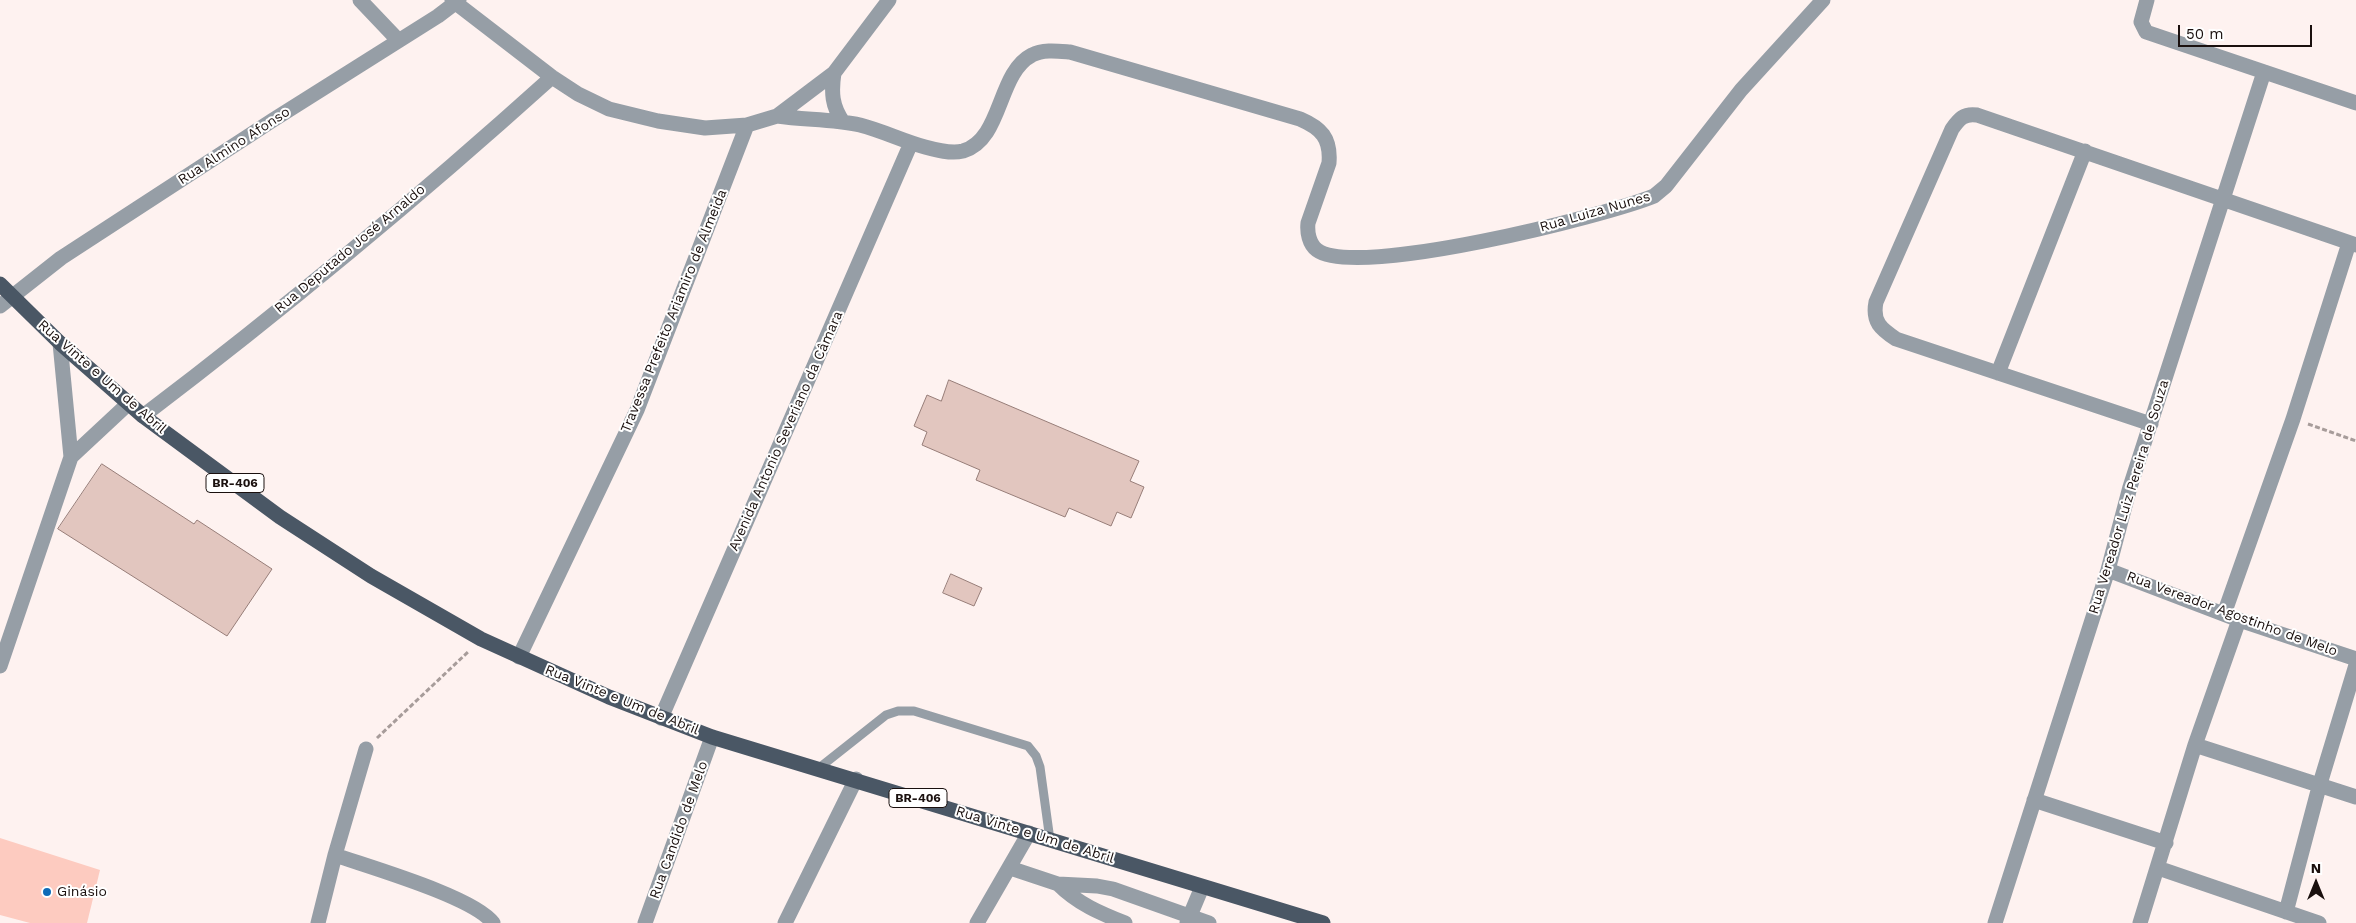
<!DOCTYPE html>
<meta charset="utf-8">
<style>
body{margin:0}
#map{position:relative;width:2356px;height:923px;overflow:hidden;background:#fef2f0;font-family:"Work Sans",sans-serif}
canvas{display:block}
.north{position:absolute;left:2291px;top:858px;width:50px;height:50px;-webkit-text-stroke:4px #fff;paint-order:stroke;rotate:0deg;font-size:14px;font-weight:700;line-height:20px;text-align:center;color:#1a100e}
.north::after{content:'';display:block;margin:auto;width:18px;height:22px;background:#1a100e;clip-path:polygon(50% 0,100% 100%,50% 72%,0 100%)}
.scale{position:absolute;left:2178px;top:25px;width:134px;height:22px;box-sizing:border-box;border:2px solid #1a100e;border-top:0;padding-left:6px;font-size:15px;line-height:18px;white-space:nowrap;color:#1a100e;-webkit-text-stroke:4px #fff;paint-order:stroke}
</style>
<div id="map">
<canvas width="2356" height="923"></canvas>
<div class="north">N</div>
<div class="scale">50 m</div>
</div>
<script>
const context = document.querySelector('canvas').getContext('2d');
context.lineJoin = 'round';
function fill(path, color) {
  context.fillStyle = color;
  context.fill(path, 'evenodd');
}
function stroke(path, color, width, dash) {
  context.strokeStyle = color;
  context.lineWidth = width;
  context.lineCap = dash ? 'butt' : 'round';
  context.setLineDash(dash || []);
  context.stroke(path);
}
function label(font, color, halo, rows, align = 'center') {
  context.font = font + ' "Work Sans",sans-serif';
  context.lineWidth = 4;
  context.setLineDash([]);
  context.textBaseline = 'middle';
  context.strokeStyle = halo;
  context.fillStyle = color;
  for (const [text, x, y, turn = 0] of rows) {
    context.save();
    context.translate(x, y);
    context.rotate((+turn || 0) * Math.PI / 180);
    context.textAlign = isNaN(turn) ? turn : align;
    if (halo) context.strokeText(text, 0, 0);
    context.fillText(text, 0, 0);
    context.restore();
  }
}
const green = new Path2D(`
 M 0,838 L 100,870 L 87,923 L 30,923 L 0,915 Z`);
const building = new Path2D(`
 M 949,380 L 1139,461 L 1130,481 L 1144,487 L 1131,518 L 1117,512 L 1111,526 L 1069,508 L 1065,517 L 976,480 L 980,470 L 922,445 L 927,432 L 914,426 L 927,395 L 941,401 Z
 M 102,464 L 194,524 L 197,520 L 272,569 L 227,636 L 58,529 Z
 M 951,574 L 982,588 L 974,606 L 943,593 Z`);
const path = new Path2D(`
 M 2308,424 L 2356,441
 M 377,738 L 469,651`);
const lane = new Path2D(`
 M 819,768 L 886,715 L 898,711 L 914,711 L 1028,746 L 1036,756 L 1040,767 L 1050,840`);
const street = new Path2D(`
 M 360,0 L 398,40
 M 452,0 L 552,77 L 578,94 L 609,109 L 658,121 L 705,128 L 747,125 L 777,116 L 834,73 L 889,0
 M 2147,0 L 2141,22 L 2146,32 L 2356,103
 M 834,73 C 831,93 832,106 843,122
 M 777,116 C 805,120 834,119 860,125 C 883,131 903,141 925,147 C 936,150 951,154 963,151 C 1003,139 997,73 1032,55 C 1043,49 1058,51 1070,52 L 1300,119 C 1321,128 1331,138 1329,163 L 1308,223 C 1307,232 1309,244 1317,250 C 1356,279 1605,216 1654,196 L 1666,186 L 1741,90 L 1823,0
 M 0,306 L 61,258 L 273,120 L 438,16 L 459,0
 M 1998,373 L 2085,151
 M 143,416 C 284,309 421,195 552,77
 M 2151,424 L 1896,339 C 1881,329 1872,322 1876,302 L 1952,129 C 1959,119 1964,113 1977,115 L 2356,245
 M 71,457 L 129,403
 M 2108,570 L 2239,620 L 2356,659
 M 2224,614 L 2293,419 L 2349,243
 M 519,657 L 637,410 L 747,125
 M 0,666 L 71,457 L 60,343
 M 661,718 L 911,143
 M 2195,745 L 2356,797
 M 2034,800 L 2166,843
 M 335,855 C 369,867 474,897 493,923
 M 1010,868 L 1058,884 L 1097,886 L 1113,889 L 1209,923
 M 2158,868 L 2319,923
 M 1058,884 C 1078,904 1100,913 1125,923
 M 2286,912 L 2319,787 L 2356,665
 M 318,923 L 335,855 L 366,749
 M 645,923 L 712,737
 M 785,923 L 856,779
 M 977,923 L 1029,833
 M 1187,923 L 1202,887
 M 1995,923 L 2108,570 L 2130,487 L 2264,72
 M 2140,923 L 2195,745 L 2239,620`);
const primary = new Path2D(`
 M 0,284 L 60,343 L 143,416 L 280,517 L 371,576 L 481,639 L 609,697 L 712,737 L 1323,923`);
const markers = [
 [47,892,5,"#0e6bb8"]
];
const shields = [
 [235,483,58],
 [918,798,58]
];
const shieldNames = [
 ["BR-406",235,483],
 ["BR-406",918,798]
];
const streetNames = [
 ["Rua Almino Afonso",234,146,-33],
 ["Rua Luiza Nunes",1595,212,-16],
 ["Rua Deputado José Arnaldo",350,249,-40],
 ["Travessa Prefeito Ariamiro de Almeida",674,311,-68],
 ["Rua Vinte e Um de Abril",102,377,41],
 ["Avenida Antonio Severiano da Câmara",786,431,-66],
 ["Rua Vereador Luiz Pereira de Souza",2129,497,-73],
 ["Rua Vereador Agostinho de Melo",2232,614,20],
 ["Rua Vinte e Um de Abril",622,700,22],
 ["Rua Candido de Melo",679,830,-70],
 ["Rua Vinte e Um de Abril",1035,835,17]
];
const poiNames = [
 ["Ginásio",57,892]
];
fill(green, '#fdcbc0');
fill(building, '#e2c6bf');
stroke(building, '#977d78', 1);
stroke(path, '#a79c9a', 3, [5, 2.5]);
stroke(lane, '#969ea6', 9);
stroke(street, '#969ea6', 15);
stroke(primary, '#4a5765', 15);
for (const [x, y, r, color] of markers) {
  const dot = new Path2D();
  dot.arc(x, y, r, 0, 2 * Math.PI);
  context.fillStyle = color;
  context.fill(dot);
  stroke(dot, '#fff', 2);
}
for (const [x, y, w] of shields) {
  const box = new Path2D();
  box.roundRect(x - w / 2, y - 9.5, w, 19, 4);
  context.fillStyle = '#fff';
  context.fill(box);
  stroke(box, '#1a100e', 1);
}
label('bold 12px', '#1a100e', null, shieldNames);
label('14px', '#1a100e', '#fff', streetNames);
label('14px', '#1a100e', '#fff', poiNames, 'left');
</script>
